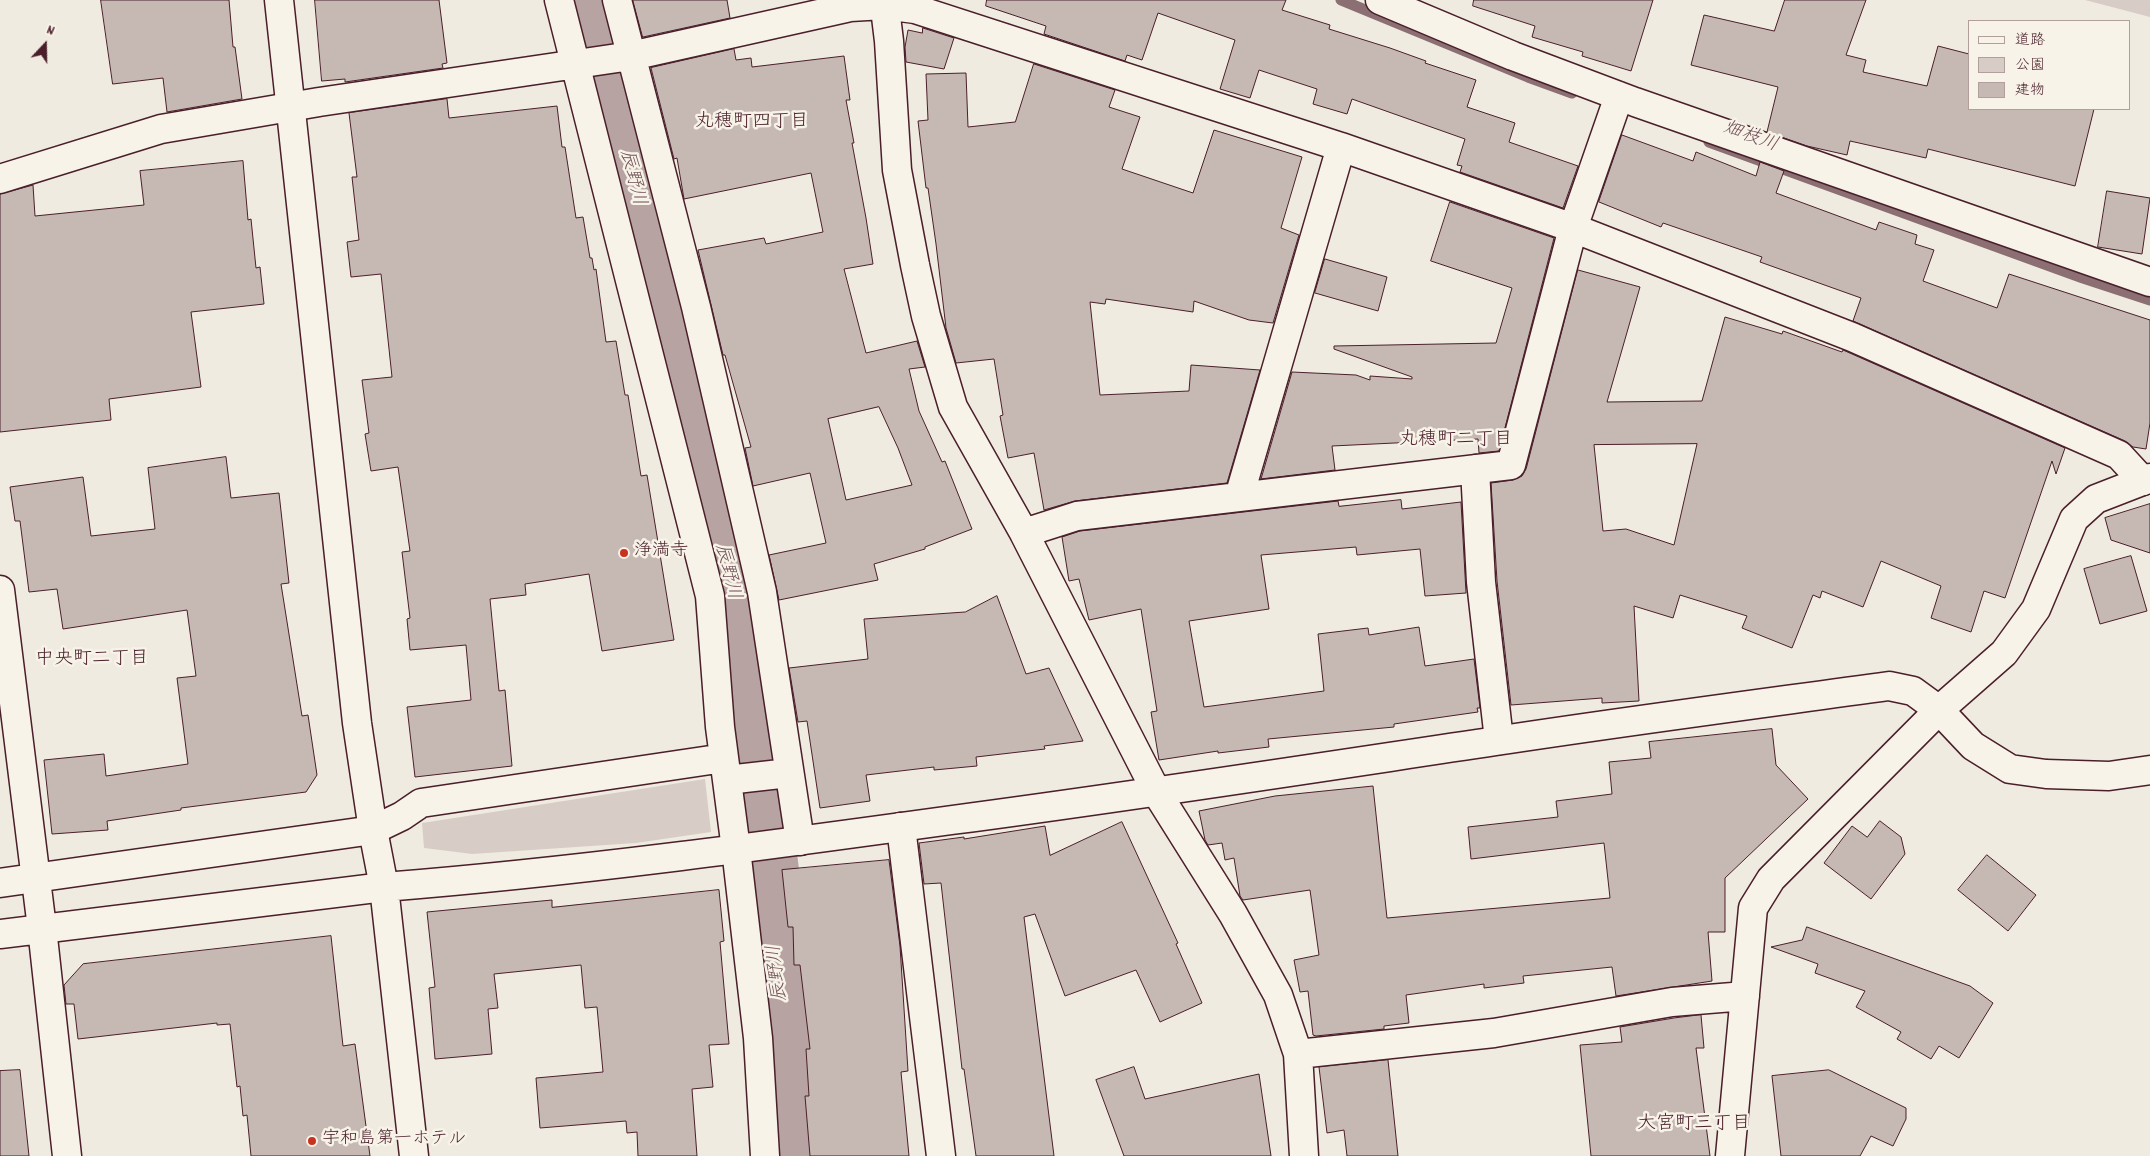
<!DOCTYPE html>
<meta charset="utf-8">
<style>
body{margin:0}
#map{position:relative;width:2150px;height:1156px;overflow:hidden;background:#f0ebe0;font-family:Dekko,"Klee One",sans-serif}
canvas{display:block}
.legend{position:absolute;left:1968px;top:20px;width:162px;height:90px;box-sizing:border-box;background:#f7f3e8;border:1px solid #b29e9c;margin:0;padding:6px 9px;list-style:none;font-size:15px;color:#4a1f2b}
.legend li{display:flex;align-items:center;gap:10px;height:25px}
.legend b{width:25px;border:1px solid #b29e9c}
.north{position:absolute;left:20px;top:20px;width:50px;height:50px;-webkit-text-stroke:4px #f7f3e8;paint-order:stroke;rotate:21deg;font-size:14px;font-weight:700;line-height:20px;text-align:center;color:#4a1f2b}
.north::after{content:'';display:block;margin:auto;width:18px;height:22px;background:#4a1f2b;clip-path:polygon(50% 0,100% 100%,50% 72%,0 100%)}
</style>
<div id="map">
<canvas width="2150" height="1156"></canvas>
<ul class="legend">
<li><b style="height:6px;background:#f7f3e8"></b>道路</li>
<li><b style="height:14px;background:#d8cdc6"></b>公園</li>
<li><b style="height:14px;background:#c6b8b3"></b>建物</li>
</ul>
<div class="north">N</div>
</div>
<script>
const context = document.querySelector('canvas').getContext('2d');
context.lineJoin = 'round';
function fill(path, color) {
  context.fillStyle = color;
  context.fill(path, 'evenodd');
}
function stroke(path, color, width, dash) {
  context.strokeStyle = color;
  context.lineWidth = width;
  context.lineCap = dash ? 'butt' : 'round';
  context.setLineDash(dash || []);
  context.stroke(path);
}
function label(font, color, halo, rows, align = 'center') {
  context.font = font + ' Dekko,"Klee One",sans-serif';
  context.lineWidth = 5;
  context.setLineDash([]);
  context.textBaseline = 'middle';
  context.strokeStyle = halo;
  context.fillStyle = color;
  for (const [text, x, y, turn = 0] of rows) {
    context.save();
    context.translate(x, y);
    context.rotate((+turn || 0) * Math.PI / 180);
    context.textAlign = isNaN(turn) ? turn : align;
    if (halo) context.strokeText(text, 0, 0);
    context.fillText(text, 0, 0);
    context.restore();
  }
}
const green = new Path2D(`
 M 2085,0 L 2150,0 L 2150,17 Z
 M 705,779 L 711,832 L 636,843 L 472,854 L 424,848 L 422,823 Z`);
const stream = new Path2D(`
 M 1341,0 L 1528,77 L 1572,93
 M 1709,142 L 2083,278 L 2150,300`);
const river = new Path2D(`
 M 588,0 L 736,612 L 789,1063 L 791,1156`);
const building = new Path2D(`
 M 101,0 L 229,0 L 233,47 L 235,47 L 242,99 L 167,112 L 163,78 L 113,84 Z
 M 315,0 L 439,0 L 447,63 L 442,64 L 443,68 L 345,82 L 345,79 L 322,81 Z
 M 633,0 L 727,0 L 730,18 L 643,37 Z
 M 987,0 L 1286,0 L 1282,10 L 1330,25 L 1329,29 L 1390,48 L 1426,61 L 1425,63 L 1476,80 L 1467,107 L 1515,123 L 1509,142 L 1578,166 L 1563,208 L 1460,172 L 1462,166 L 1457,165 L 1465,139 L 1352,99 L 1347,114 L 1313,104 L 1317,89 L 1259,70 L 1250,98 L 1220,89 L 1235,40 L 1158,13 L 1142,60 L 1127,55 L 1125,61 L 1044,34 L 1046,26 L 986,6 Z
 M 1474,0 L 1653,0 L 1631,71 L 1582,56 L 1583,52 L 1532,37 L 1535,26 L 1473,6 Z
 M 1785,0 L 1866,0 L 1846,55 L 1866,60 L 1863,72 L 1927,86 L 1938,46 L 1969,54 L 1969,109 L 2094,109 L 2075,186 L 1928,149 L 1926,158 L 1850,141 L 1847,155 L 1807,146 L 1767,132 L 1778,87 L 1691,65 L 1704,15 L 1774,31 Z
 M 923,28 L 954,38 L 944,69 L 906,62 L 905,47 L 908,30 L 922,33 Z
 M 734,49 L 736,60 L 751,58 L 752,67 L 844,56 L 850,100 L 846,100 L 854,143 L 852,143 L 866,218 L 873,264 L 844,269 L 866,353 L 917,341 L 925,367 L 909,369 L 919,411 L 942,462 L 945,461 L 972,529 L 925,547 L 925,549 L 874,564 L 878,580 L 779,600 L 769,555 L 826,543 L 810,473 L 753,486 L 745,448 L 751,447 L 725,355 L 723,355 L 698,250 L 764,238 L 766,244 L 823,232 L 811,173 L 684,199 L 677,158 L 674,159 L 651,68 ZM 879,407 L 898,448 L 912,485 L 846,500 L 828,419 Z
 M 1034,64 L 1115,90 L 1109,107 L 1140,117 L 1122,169 L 1193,193 L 1214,130 L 1302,157 L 1281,228 L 1299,235 L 1273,323 L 1249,320 L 1194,301 L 1193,312 L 1106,299 L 1105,304 L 1090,302 L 1100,395 L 1189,391 L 1191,365 L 1260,370 L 1227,483 L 1075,501 L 1044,510 L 1034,453 L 1008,458 L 1000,416 L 1003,415 L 994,359 L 956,363 L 946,328 L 936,244 L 928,188 L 926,188 L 918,121 L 928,120 L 926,74 L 966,73 L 968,127 L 1015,122 Z
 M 447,99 L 449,118 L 557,106 L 562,147 L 565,147 L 576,218 L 583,217 L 590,258 L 592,258 L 594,270 L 596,269 L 606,342 L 616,341 L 625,395 L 628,395 L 641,476 L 647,475 L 674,640 L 602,651 L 589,574 L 525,584 L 526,595 L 490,599 L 499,691 L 505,690 L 512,766 L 415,777 L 407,707 L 471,700 L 466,645 L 410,650 L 407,619 L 410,618 L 402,552 L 410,551 L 398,467 L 371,471 L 365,434 L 369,433 L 362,380 L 392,377 L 381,274 L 351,277 L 347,242 L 359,240 L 352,177 L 357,177 L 349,113 Z
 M 1622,135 L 1693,161 L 1696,152 L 1756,176 L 1760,162 L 1784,171 L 1776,193 L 1876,230 L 1879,222 L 1917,235 L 1915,244 L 1934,250 L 1923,281 L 1997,308 L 2009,274 L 2150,320 L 2150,423 L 2146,449 L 2133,447 L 2125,441 L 1853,321 L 1861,298 L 1760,262 L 1762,257 L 1663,223 L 1661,227 L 1599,202 Z
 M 243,161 L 248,220 L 251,219 L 256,268 L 260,267 L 264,304 L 191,312 L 201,387 L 109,399 L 111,420 L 0,432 L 0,194 L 33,185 L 35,216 L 144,205 L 140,171 Z
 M 2107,191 L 2150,198 L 2142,254 L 2098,247 Z
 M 1450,202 L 1554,238 L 1499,451 L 1479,453 L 1478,439 L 1332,446 L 1335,470 L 1261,479 L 1292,372 L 1356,375 L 1370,380 L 1370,376 L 1412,379 L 1412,377 L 1334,349 L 1334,346 L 1496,343 L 1512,288 L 1431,261 Z
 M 1325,259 L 1387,277 L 1378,311 L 1315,293 Z
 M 1578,270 L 1640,287 L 1607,402 L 1702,401 L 1725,317 L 1782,334 L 1783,331 L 1842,352 L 1843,350 L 2065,448 L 2056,474 L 2052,461 L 2005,598 L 1984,591 L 1971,632 L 1931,618 L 1941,586 L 1881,561 L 1863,607 L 1822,591 L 1820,598 L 1813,595 L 1792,648 L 1742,628 L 1747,616 L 1680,595 L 1673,618 L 1634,606 L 1639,701 L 1602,703 L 1602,698 L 1511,705 L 1497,581 L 1491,483 L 1513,480 L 1522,476 L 1526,469 ZM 1697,444 L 1674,545 L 1626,529 L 1603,531 L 1594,445 Z
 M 226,457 L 231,498 L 279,493 L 289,583 L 281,584 L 302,716 L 308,715 L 317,775 L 306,792 L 181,808 L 181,810 L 107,821 L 108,830 L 52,834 L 44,760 L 104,754 L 106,776 L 188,764 L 177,678 L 196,676 L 187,610 L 63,629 L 57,589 L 29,592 L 20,521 L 15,521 L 10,487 L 83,477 L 91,536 L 155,529 L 148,468 Z
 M 1401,500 L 1402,509 L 1461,502 L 1466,593 L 1425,596 L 1420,549 L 1357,555 L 1356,547 L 1261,555 L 1269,609 L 1189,621 L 1204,707 L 1324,691 L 1318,634 L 1368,628 L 1369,635 L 1419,627 L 1425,666 L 1474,659 L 1480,708 L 1477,708 L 1478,712 L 1394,724 L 1394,727 L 1268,739 L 1269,747 L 1218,753 L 1218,751 L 1159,760 L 1151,712 L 1157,711 L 1141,609 L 1089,620 L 1079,579 L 1069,581 L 1062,537 L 1080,531 L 1338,501 L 1339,506 Z
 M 2150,504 L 2150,553 L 2111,540 L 2105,518 Z
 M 2131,556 L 2147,611 L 2100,624 L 2084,569 Z
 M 997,596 L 1026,674 L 1049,668 L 1083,741 L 1044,746 L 1045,749 L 976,757 L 977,766 L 934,770 L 934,767 L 866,775 L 870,801 L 820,808 L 807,721 L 798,722 L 789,668 L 868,659 L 864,619 L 965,612 Z
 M 1772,729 L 1776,765 L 1808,799 L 1725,878 L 1725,932 L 1708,932 L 1712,981 L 1616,996 L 1612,967 L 1523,976 L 1524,983 L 1484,988 L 1484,984 L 1406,995 L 1409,1023 L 1384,1026 L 1384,1029 L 1316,1036 L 1313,1035 L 1308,991 L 1300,992 L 1294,960 L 1319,955 L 1310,890 L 1243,900 L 1240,896 L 1234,858 L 1225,860 L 1222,843 L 1208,845 L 1205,840 L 1199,811 L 1275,796 L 1373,786 L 1387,918 L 1610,898 L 1604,843 L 1471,859 L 1468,827 L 1558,817 L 1556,801 L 1612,794 L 1609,762 L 1651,758 L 1649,742 Z
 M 1880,821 L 1901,837 L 1905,854 L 1871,899 L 1824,863 L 1852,826 L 1867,837 Z
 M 1122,822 L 1178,943 L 1176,944 L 1202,1003 L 1160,1022 L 1136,970 L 1065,996 L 1035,914 L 1024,917 L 1054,1156 L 976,1156 L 964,1069 L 962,1069 L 941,883 L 924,884 L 919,843 L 964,837 L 964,839 L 1045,826 L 1050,855 Z
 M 1987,855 L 2036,895 L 2008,931 L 1958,890 Z
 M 889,860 L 900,946 L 908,1071 L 901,1072 L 909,1156 L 810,1156 L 805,1096 L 809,1096 L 806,1049 L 810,1049 L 800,965 L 794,965 L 793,927 L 788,927 L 782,870 Z
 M 719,890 L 724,941 L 720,942 L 729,1044 L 709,1045 L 713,1087 L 692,1089 L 697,1156 L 638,1156 L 637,1132 L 627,1133 L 626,1121 L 540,1128 L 536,1078 L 603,1072 L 597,1007 L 585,1008 L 581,965 L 494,974 L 498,1008 L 488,1009 L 492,1054 L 435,1059 L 429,988 L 435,987 L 427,912 L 552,900 L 552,907 Z
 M 1807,927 L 1970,986 L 1993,1003 L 1959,1058 L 1939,1046 L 1931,1059 L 1897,1039 L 1901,1032 L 1856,1007 L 1865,991 L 1815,973 L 1818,964 L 1771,947 L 1802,940 Z
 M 331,936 L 343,1046 L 355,1044 L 370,1156 L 251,1156 L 247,1115 L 243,1116 L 240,1086 L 237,1087 L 230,1024 L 217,1025 L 217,1023 L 78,1039 L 74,1004 L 66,1004 L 64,985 L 83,964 Z
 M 1701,1015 L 1704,1048 L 1696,1048 L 1710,1156 L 1591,1156 L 1580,1045 L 1622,1042 L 1620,1027 L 1674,1018 Z
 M 1388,1060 L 1398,1156 L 1347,1156 L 1344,1130 L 1327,1133 L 1319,1067 Z
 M 1134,1067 L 1145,1099 L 1259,1074 L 1271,1156 L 1124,1156 L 1096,1080 Z
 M 20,1070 L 29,1156 L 0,1156 L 0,1071 Z
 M 1829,1070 L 1906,1108 L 1906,1119 L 1893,1146 L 1871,1136 L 1860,1156 L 1781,1156 L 1772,1076 Z`);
const minor = new Path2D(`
 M 559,0 L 710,596 L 720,727 L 736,849 L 758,1038 L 765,1156
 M 617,0 L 696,307 L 762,592 L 800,841
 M 884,0 L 889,41 L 897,170 L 915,265 L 926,316 L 953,407 L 1024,533 L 1157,793 L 1233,914 L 1278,995 L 1298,1054 L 1304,1156
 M 1380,0 L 1513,56 L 1635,102 L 2150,282
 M 0,179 L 161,129 L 319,102 L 631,56 L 850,7 L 884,5 L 915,9 L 1341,147 L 1573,228 L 1852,337 L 2119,455 L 2143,481
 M 1475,469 L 1481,582 L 1499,740
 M 1239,497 L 1511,465 L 1573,228 L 1619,96
 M 1024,533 L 1077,516 L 1239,497 L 1341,147
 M 0,590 L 42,928 L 67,1156
 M 727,780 L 789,773
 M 901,827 L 941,1156
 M 0,883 L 373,830 L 402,816 L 421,803 L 724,758
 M 0,934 L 384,887
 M 1298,1054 L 1494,1033 L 1672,1002 L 1745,996
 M 1730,1156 L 1753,908 L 1771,879 L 1939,710`);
const tertiary = new Path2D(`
 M 279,0 L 357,723 L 373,830 L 384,887 L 414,1156
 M 1939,710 L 2004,653 L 2036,609 L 2074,519 L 2096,499 L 2150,478
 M 384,887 C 574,872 763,846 952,820 C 1134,796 1315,768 1496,741 C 1627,721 1758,704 1889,686 L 1913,691 L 1939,710 L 1973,746 L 2010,769 L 2046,774 L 2109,776 L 2150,770`);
const markers = [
 [624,553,5,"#c8321e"],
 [312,1141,5,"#c8321e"]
];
const poiNames = [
 ["浄満寺",634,553],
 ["宇和島第一ホテル",322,1141]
];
const neighbourhoodNames = [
 ["丸穂町四丁目",752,123],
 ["丸穂町二丁目",1456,441],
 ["中央町二丁目",92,660],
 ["大宮町三丁目",1694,1125]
];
const waterNames = [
 ["畑枝川",1750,138,20],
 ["辰野川",631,178,76],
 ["辰野川",726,572,76],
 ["辰野川",779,973,-97]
];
fill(green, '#d8cdc6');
stroke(stream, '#8b6f72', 11);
stroke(river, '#b7a4a2', 65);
fill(building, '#c6b8b3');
stroke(building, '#4a1f2b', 1);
stroke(minor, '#4a1f2b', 31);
stroke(tertiary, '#4a1f2b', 31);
stroke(minor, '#f7f3e8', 28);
stroke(tertiary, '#f7f3e8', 28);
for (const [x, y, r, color] of markers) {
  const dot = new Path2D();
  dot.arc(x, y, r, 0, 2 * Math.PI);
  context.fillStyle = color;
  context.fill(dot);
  stroke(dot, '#f7f3e8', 2);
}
label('18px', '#4a1f2b', '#f7f3e8', poiNames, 'left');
label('19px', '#4a1f2b', '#f7f3e8', neighbourhoodNames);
label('italic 19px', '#704e55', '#f7f3e8', waterNames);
</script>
